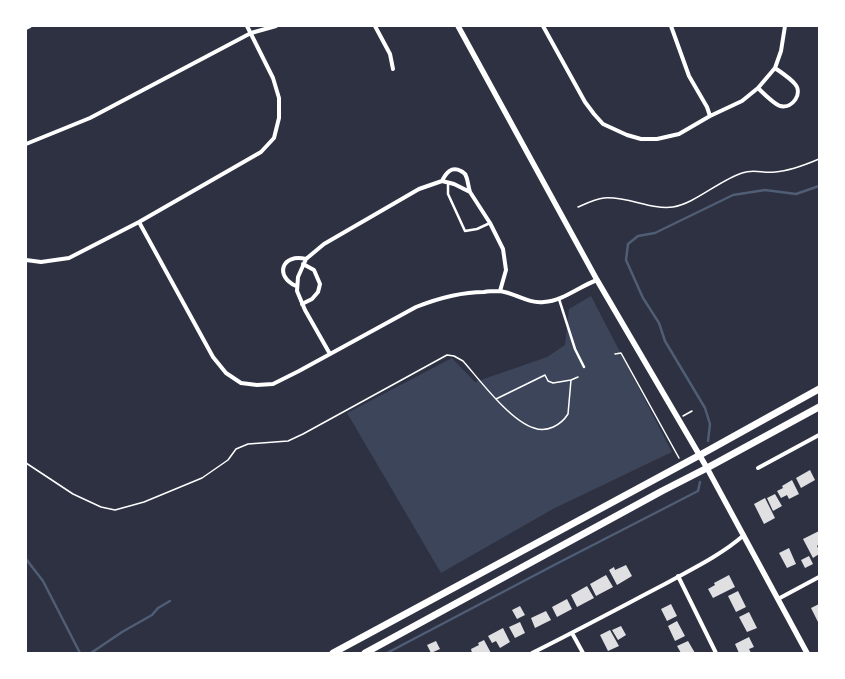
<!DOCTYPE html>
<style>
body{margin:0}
#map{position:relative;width:845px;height:679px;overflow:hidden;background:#2d3142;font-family:"Times New Roman",serif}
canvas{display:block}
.frame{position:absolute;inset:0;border:27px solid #fff;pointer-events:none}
</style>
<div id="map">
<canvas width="845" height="679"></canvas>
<div class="frame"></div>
</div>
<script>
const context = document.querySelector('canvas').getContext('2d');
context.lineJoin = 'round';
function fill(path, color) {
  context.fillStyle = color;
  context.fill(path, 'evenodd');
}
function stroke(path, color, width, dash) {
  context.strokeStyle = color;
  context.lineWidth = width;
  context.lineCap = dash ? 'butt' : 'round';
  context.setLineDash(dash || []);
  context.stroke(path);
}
const green = new Path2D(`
 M 591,296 L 672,452 L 553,509 L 441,573 L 347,413 L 452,358 L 475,382 L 547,357 L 565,345 L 569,309 Z`);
const stream = new Path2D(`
 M 708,441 L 710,424 L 705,408 L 665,341 L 659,323 L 643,298 L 626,260 L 628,244 L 638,236 L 655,233 L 733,195 L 765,190 L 796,194 L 819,186
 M 26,559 L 43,581 L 80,653
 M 91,653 L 122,632 L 152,615 L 158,608 L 170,601
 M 387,653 L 558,563 L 698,491 L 700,482`);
const building = new Path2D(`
 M 810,470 L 815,480 L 801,488 L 796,478 Z
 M 792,480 L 799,494 L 789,499 L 787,495 L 781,498 L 777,491 L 783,488 L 782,486 Z
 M 775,494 L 782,506 L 773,511 L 767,498 Z
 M 765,498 L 775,518 L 764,524 L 754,504 Z
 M 819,531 L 819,544 L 817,546 L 819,550 L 819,554 L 813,558 L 803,539 Z
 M 789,548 L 796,564 L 787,568 L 779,553 Z
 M 809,556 L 813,564 L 805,568 L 801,560 Z
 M 626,565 L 632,576 L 617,585 L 609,570 L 614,567 L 615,570 Z
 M 606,575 L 613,587 L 596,596 L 590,584 Z
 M 729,575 L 735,587 L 713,598 L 708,589 L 715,585 L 714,583 Z
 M 587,586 L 594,598 L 577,607 L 571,595 Z
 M 738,591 L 746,607 L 736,612 L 728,596 Z
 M 567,599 L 572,609 L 557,617 L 552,607 Z
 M 671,604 L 677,616 L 667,621 L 661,609 Z
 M 819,604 L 819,624 L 811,608 Z
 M 520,606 L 525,615 L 517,619 L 512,610 Z
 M 546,611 L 551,620 L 535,628 L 531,618 Z
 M 749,612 L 757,628 L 747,632 L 739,617 Z
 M 677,621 L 685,636 L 675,641 L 668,626 Z
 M 520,622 L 525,633 L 515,638 L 509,627 Z
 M 621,626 L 626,635 L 618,640 L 612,630 Z
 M 503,628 L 510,642 L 500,648 L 496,641 L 492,643 L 488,636 Z
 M 610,630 L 619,646 L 608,651 L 600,635 Z
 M 749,637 L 754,647 L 749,649 L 751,653 L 739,653 L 735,644 Z
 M 484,640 L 491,653 L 472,653 L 471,649 L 479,645 L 478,643 Z
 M 436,641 L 440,649 L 431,653 L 427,645 Z
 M 688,641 L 695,653 L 681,653 L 677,646 Z`);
const path = new Path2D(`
 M 578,207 C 585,204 595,199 604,198 C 628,196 650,210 673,207 C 694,204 720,180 742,173 C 755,168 763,174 775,172 C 790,171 805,165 819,159
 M 615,354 L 621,353 L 679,458
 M 496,399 L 545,375 L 548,381 L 553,383 L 571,380
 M 683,416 L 692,411
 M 26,463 L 73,494 L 101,507 L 115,510 L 144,502 L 202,478 L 228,460 L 236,449 L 248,444 L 288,441 L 303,434 L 447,355 L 454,356 L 463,361 C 479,379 510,421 534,428 C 547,433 561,425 568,414 L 571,380 L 578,377`);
const service = new Path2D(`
 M 448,183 L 448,194 L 465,231 L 477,229 L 490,223
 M 559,299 L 575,349 L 584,367`);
const minor = new Path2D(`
 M 375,26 L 390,54 L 393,69
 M 543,26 L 585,102 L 594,114 L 603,124 L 627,135 L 641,139 L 657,139 L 679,134 L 710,116 L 742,101 L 758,88 L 775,68 L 781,51 L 785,26
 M 671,26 L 689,76 L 707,107 L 710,116
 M 26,28 L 30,26
 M 758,88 C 763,93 775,104 780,106 C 793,109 803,93 795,84 C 790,78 782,73 775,68
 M 26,144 L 90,118 L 251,33 L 276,26
 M 442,181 C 446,173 451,166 461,171 C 464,173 465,173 466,176 C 468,180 468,186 470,192
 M 139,222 L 213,357 L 226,373 L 241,383 L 257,385 L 273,384 L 299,371 L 416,307 C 439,298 460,292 484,292 C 489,291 495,291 500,291 C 515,293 528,304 544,302 C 563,301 580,286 597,280
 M 306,259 L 298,277 L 297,291 L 305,310 L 330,354
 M 26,260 L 41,262 L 69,258 L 139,222 L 261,152 L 274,138 L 279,118 L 279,98 L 273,78 L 247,26
 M 296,286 C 274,276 282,253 306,259 L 324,244 L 419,189 L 442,181 L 454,184 L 470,192 L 490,223 L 503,249 L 506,270 L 500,291
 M 302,304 L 312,299 L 318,292 L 320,284 L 314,270 L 303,264
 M 758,468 L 819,435
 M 678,576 L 716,653
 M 778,599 L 819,577
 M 572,633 L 583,653
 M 532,653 C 576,631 619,608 663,585 C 690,570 720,556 744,535`);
const tertiary = new Path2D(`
 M 458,26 L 597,280 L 707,468 L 807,653`);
const primary = new Path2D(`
 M 333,653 L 700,455 L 819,389
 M 365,653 L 662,491 L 707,468 L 819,407`);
fill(green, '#3c4559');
stroke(stream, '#4f5d75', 2.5);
fill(building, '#e0e0e3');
stroke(path, '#fff', 1.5);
stroke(service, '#fff', 2.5);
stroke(minor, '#fff', 4);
stroke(tertiary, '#fff', 5.5);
stroke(primary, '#fff', 7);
</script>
